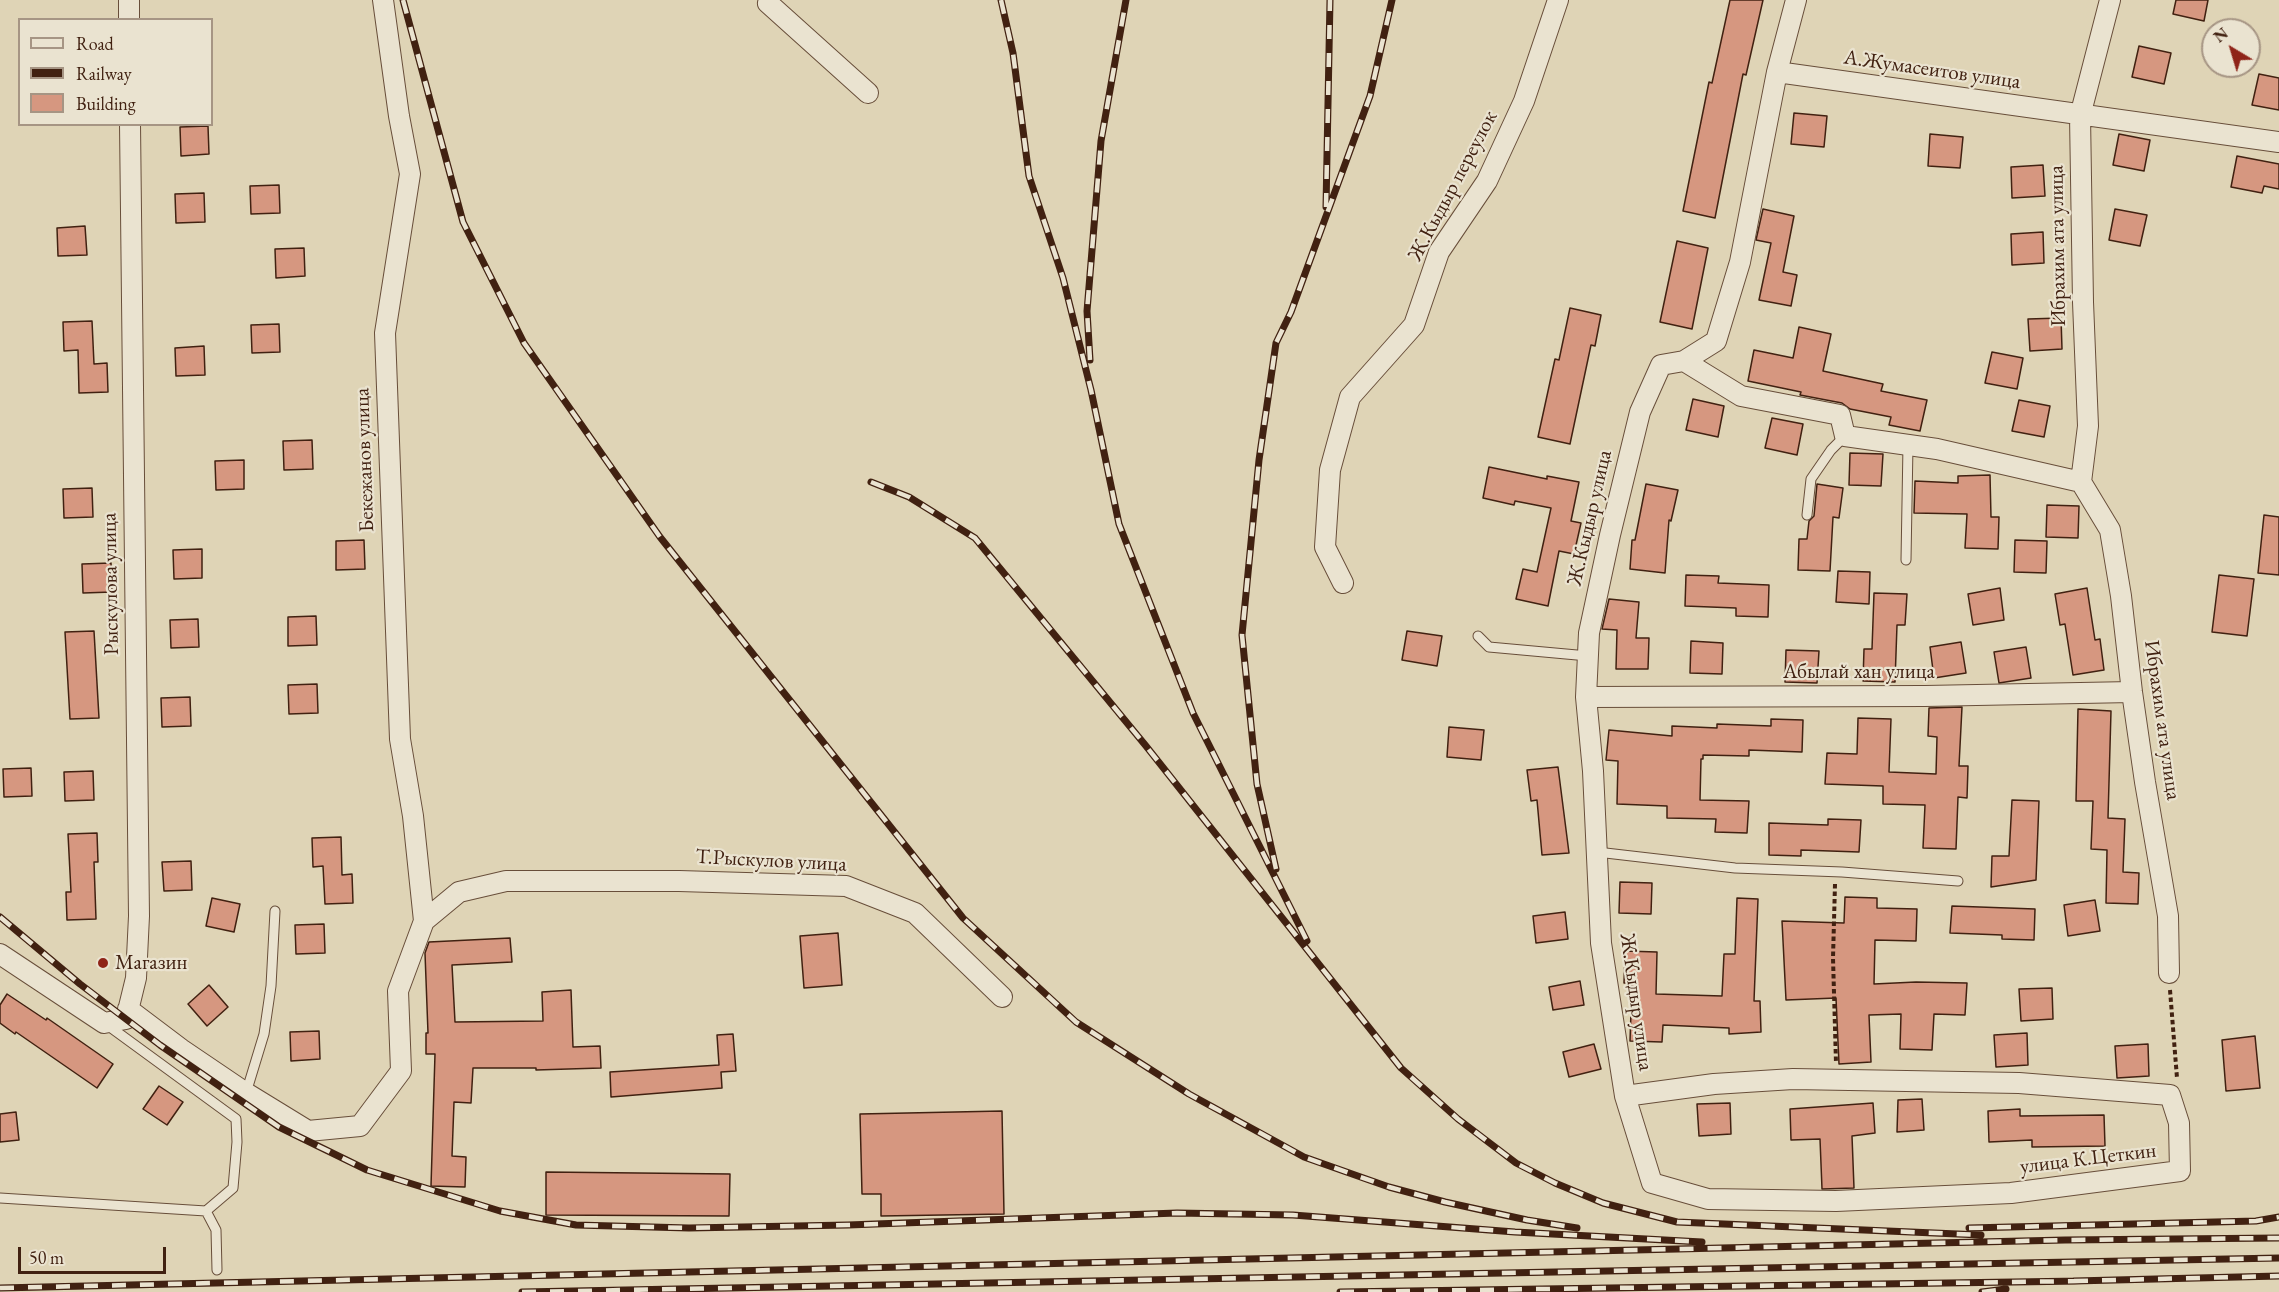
<!DOCTYPE html>
<meta charset="utf-8">
<style>
body{margin:0}
#map{position:relative;width:2279px;height:1292px;overflow:hidden;background:#dfd4b6;font-family:"EB Garamond",serif}
canvas{display:block}
.legend{position:absolute;left:18px;top:18px;width:195px;height:108px;box-sizing:border-box;background:#eae3d0;border:2px solid #a69584;margin:0;padding:8px 10px;list-style:none;font-size:18px;color:#412111}
.legend li{display:flex;align-items:center;gap:12px;height:30px}
.legend b{width:30px;border:2px solid #a69584}
.north{position:absolute;left:2201px;top:18px;width:60px;height:60px;box-sizing:border-box;background:#eae3d0;border:2px solid #a69584;border-radius:50%;rotate:322deg;font-size:16px;font-weight:700;line-height:24px;text-align:center;color:#412111}
.north::after{content:'';display:block;margin:auto;width:21px;height:27px;background:#8f2418;clip-path:polygon(50% 0,100% 100%,50% 72%,0 100%)}
.scale{position:absolute;left:18px;top:1247px;width:148px;height:27px;box-sizing:border-box;border:3px solid #412111;border-top:0;padding-left:8px;font-size:18px;line-height:21px;white-space:nowrap;color:#412111;-webkit-text-stroke:4px #eae3d0;paint-order:stroke}
</style>
<div id="map">
<canvas width="2279" height="1292"></canvas>
<ul class="legend">
<li><b style="height:8px;background:#eae3d0"></b>Road</li>
<li><b style="height:8px;background:#412111"></b>Railway</li>
<li><b style="height:16px;background:#d69780"></b>Building</li>
</ul>
<div class="north">N</div>
<div class="scale">50 m</div>
</div>
<script>
const context = document.querySelector('canvas').getContext('2d');
context.lineJoin = 'round';
function fill(path, color) {
  context.fillStyle = color;
  context.fill(path, 'evenodd');
}
function stroke(path, color, width, dash) {
  context.strokeStyle = color;
  context.lineWidth = width;
  context.lineCap = dash ? 'butt' : 'round';
  context.setLineDash(dash || []);
  context.stroke(path);
}
function label(font, color, halo, rows, align = 'center') {
  context.font = font + ' "EB Garamond",serif';
  context.lineWidth = 4.5;
  context.setLineDash([]);
  context.textBaseline = 'middle';
  context.strokeStyle = halo;
  context.fillStyle = color;
  for (const [text, x, y, turn = 0] of rows) {
    context.save();
    context.translate(x, y);
    context.rotate((+turn || 0) * Math.PI / 180);
    context.textAlign = isNaN(turn) ? turn : align;
    if (halo) context.strokeText(text, 0, 0);
    context.fillText(text, 0, 0);
    context.restore();
  }
}
const building = new Path2D(`
 M 1730,0 L 1763,0 L 1746,75 L 1743,74 L 1715,218 L 1683,211 L 1709,82 L 1712,83 Z
 M 2176,0 L 2208,0 L 2204,21 L 2173,14 Z
 M 2139,46 L 2171,53 L 2164,84 L 2132,77 Z
 M 2259,74 L 2279,78 L 2279,110 L 2252,105 Z
 M 1794,113 L 1827,116 L 1824,147 L 1791,144 Z
 M 208,126 L 209,154 L 181,156 L 180,127 Z
 M 1930,134 L 1963,137 L 1960,168 L 1928,166 Z
 M 2119,134 L 2150,140 L 2144,171 L 2113,165 Z
 M 2237,156 L 2279,164 L 2279,189 L 2264,186 L 2262,193 L 2231,187 Z
 M 2043,165 L 2045,196 L 2012,198 L 2011,167 Z
 M 279,185 L 280,213 L 251,214 L 250,186 Z
 M 204,193 L 205,222 L 176,223 L 175,194 Z
 M 1763,209 L 1794,216 L 1783,272 L 1797,275 L 1791,306 L 1759,300 L 1771,243 L 1756,240 Z
 M 2115,209 L 2147,215 L 2140,246 L 2109,240 Z
 M 85,226 L 87,255 L 58,256 L 57,228 Z
 M 2043,232 L 2044,263 L 2012,265 L 2011,234 Z
 M 1677,241 L 1708,248 L 1692,329 L 1660,322 Z
 M 304,248 L 305,276 L 276,278 L 275,249 Z
 M 1570,308 L 1601,315 L 1595,346 L 1591,345 L 1570,444 L 1538,437 L 1555,359 L 1559,360 Z
 M 2061,318 L 2062,349 L 2030,351 L 2028,319 Z
 M 92,321 L 94,364 L 107,363 L 108,392 L 79,393 L 78,350 L 64,351 L 63,322 Z
 M 279,324 L 280,352 L 252,353 L 251,325 Z
 M 1799,327 L 1831,334 L 1823,371 L 1883,384 L 1881,391 L 1927,400 L 1920,431 L 1889,425 L 1891,417 L 1850,409 L 1842,403 L 1800,395 L 1801,392 L 1748,381 L 1754,350 L 1793,358 Z
 M 204,346 L 205,375 L 176,376 L 175,348 Z
 M 1992,352 L 2023,358 L 2017,389 L 1985,383 Z
 M 1693,399 L 1724,406 L 1718,437 L 1686,430 Z
 M 2019,400 L 2050,406 L 2044,437 L 2012,431 Z
 M 1772,418 L 1803,424 L 1797,455 L 1765,448 Z
 M 312,440 L 313,469 L 284,470 L 283,441 Z
 M 1850,453 L 1883,454 L 1881,486 L 1849,485 Z
 M 244,460 L 244,489 L 216,490 L 215,461 Z
 M 1489,467 L 1547,479 L 1547,476 L 1579,482 L 1571,521 L 1581,523 L 1574,554 L 1559,551 L 1548,606 L 1516,599 L 1523,569 L 1537,572 L 1551,508 L 1515,501 L 1514,505 L 1483,498 Z
 M 1990,475 L 1991,517 L 1999,517 L 1998,549 L 1965,548 L 1967,514 L 1914,513 L 1915,481 L 1958,483 L 1958,476 Z
 M 1646,484 L 1678,490 L 1671,521 L 1669,520 L 1665,573 L 1630,569 L 1632,540 L 1635,540 Z
 M 1817,484 L 1843,488 L 1839,518 L 1833,517 L 1830,571 L 1798,570 L 1799,539 L 1807,539 L 1809,521 L 1814,516 Z
 M 92,488 L 93,517 L 64,518 L 63,489 Z
 M 2047,505 L 2079,506 L 2078,538 L 2046,537 Z
 M 2264,515 L 2279,517 L 2279,575 L 2258,573 Z
 M 364,540 L 365,569 L 336,570 L 336,541 Z
 M 2015,540 L 2047,541 L 2046,573 L 2014,572 Z
 M 202,549 L 202,578 L 174,579 L 173,550 Z
 M 111,563 L 112,592 L 83,593 L 82,564 Z
 M 1838,571 L 1870,572 L 1869,604 L 1836,602 Z
 M 1686,575 L 1719,576 L 1718,583 L 1769,585 L 1768,617 L 1736,616 L 1736,608 L 1685,606 Z
 M 2219,575 L 2254,579 L 2247,636 L 2212,632 Z
 M 2000,588 L 2004,620 L 1973,625 L 1968,594 Z
 M 2087,588 L 2095,640 L 2100,639 L 2104,670 L 2073,675 L 2065,624 L 2060,625 L 2055,594 Z
 M 1874,593 L 1907,594 L 1905,625 L 1897,625 L 1895,682 L 1863,681 L 1864,649 L 1872,649 Z
 M 1609,599 L 1639,602 L 1636,638 L 1649,638 L 1648,669 L 1616,669 L 1617,630 L 1602,629 Z
 M 316,616 L 317,645 L 288,646 L 288,617 Z
 M 198,619 L 199,647 L 171,648 L 170,620 Z
 M 94,631 L 99,718 L 70,719 L 65,632 Z
 M 1407,631 L 1442,636 L 1437,666 L 1402,660 Z
 M 1691,641 L 1723,643 L 1722,674 L 1690,673 Z
 M 1961,642 L 1966,673 L 1934,678 L 1930,647 Z
 M 2026,647 L 2031,678 L 1999,683 L 1994,652 Z
 M 1786,650 L 1819,651 L 1817,683 L 1785,682 Z
 M 317,684 L 318,713 L 289,714 L 288,685 Z
 M 190,697 L 191,726 L 162,727 L 161,698 Z
 M 1962,707 L 1959,766 L 1968,766 L 1967,798 L 1958,797 L 1956,849 L 1923,848 L 1925,805 L 1883,804 L 1883,786 L 1825,784 L 1827,753 L 1857,754 L 1858,718 L 1891,719 L 1889,772 L 1936,774 L 1937,737 L 1928,736 L 1929,708 Z
 M 2078,709 L 2111,711 L 2108,818 L 2125,819 L 2123,872 L 2139,873 L 2138,904 L 2106,903 L 2107,850 L 2091,849 L 2093,801 L 2076,801 Z
 M 1771,719 L 1803,720 L 1802,752 L 1749,750 L 1749,756 L 1703,755 L 1703,759 L 1701,759 L 1700,800 L 1749,801 L 1747,833 L 1715,832 L 1716,819 L 1667,818 L 1667,806 L 1617,804 L 1618,761 L 1606,760 L 1609,730 L 1672,736 L 1672,726 L 1717,728 L 1717,724 L 1771,726 Z
 M 1449,727 L 1484,730 L 1481,760 L 1447,757 Z
 M 1558,767 L 1569,853 L 1542,855 L 1537,800 L 1531,801 L 1527,770 Z
 M 31,768 L 32,796 L 4,797 L 3,769 Z
 M 93,771 L 94,800 L 65,801 L 64,772 Z
 M 2012,800 L 2039,801 L 2036,880 L 1991,887 L 1992,856 L 2009,856 Z
 M 1828,819 L 1861,820 L 1859,852 L 1801,850 L 1801,856 L 1769,855 L 1769,823 L 1828,825 Z
 M 97,833 L 98,862 L 94,862 L 96,919 L 67,920 L 66,892 L 71,892 L 68,834 Z
 M 341,837 L 342,875 L 352,874 L 353,903 L 325,904 L 323,866 L 313,867 L 312,838 Z
 M 191,861 L 192,890 L 164,891 L 162,862 Z
 M 1620,882 L 1652,883 L 1651,914 L 1619,913 Z
 M 1845,897 L 1877,898 L 1877,908 L 1917,909 L 1916,941 L 1875,940 L 1874,984 L 1916,982 L 1967,983 L 1965,1015 L 1934,1014 L 1932,1050 L 1900,1049 L 1901,1014 L 1869,1015 L 1871,1062 L 1839,1064 L 1836,998 L 1786,1000 L 1782,921 L 1844,923 Z
 M 212,898 L 240,904 L 234,932 L 206,926 Z
 M 1737,898 L 1758,899 L 1754,1001 L 1760,1001 L 1761,1032 L 1729,1034 L 1729,1028 L 1663,1025 L 1662,1042 L 1630,1041 L 1632,983 L 1624,983 L 1625,951 L 1657,952 L 1656,994 L 1722,996 L 1724,954 L 1735,954 Z
 M 2095,900 L 2100,931 L 2068,936 L 2064,905 Z
 M 1952,906 L 2035,909 L 2034,940 L 2002,939 L 2002,935 L 1950,933 Z
 M 1565,912 L 1568,939 L 1536,943 L 1533,916 Z
 M 324,924 L 325,953 L 296,954 L 295,925 Z
 M 838,933 L 842,985 L 804,988 L 800,936 Z
 M 510,938 L 512,962 L 452,965 L 455,1022 L 543,1021 L 542,992 L 571,990 L 573,1047 L 600,1046 L 601,1068 L 536,1070 L 536,1068 L 473,1068 L 471,1103 L 454,1102 L 452,1156 L 466,1157 L 465,1187 L 431,1186 L 435,1054 L 426,1054 L 426,1033 L 428,1033 L 425,953 L 429,942 Z
 M 1580,981 L 1584,1005 L 1553,1010 L 1549,987 Z
 M 209,985 L 228,1007 L 207,1026 L 188,1004 Z
 M 2052,988 L 2053,1019 L 2021,1021 L 2019,989 Z
 M 7,994 L 46,1020 L 47,1018 L 113,1064 L 97,1088 L 16,1032 L 15,1034 L 0,1023 L 0,1005 Z
 M 319,1031 L 320,1059 L 291,1061 L 290,1032 Z
 M 2027,1033 L 2028,1065 L 1996,1067 L 1994,1035 Z
 M 733,1034 L 736,1071 L 721,1072 L 722,1088 L 611,1097 L 610,1072 L 719,1065 L 717,1035 Z
 M 2255,1036 L 2260,1088 L 2226,1091 L 2222,1040 Z
 M 1594,1044 L 1601,1069 L 1569,1077 L 1563,1052 Z
 M 2148,1044 L 2149,1076 L 2117,1078 L 2115,1046 Z
 M 159,1086 L 183,1102 L 167,1125 L 143,1109 Z
 M 1922,1099 L 1924,1130 L 1897,1132 L 1898,1100 Z
 M 1730,1103 L 1731,1134 L 1699,1136 L 1697,1104 Z
 M 1873,1103 L 1875,1133 L 1852,1136 L 1854,1188 L 1822,1189 L 1820,1139 L 1791,1140 L 1790,1109 Z
 M 2020,1109 L 2020,1116 L 2104,1115 L 2105,1146 L 2032,1147 L 2032,1140 L 1989,1142 L 1988,1111 Z
 M 1002,1111 L 1004,1214 L 881,1216 L 881,1194 L 862,1194 L 860,1114 Z
 M 16,1112 L 19,1140 L 0,1142 L 0,1114 Z
 M 546,1172 L 730,1174 L 729,1216 L 546,1215 Z`);
const path = new Path2D(`
 M 1835,884 L 1833,958 L 1836,1063
 M 2170,990 L 2177,1078`);
const lane = new Path2D(`
 M 1807,515 L 1811,479 L 1831,450 L 1845,436
 M 1906,560 L 1908,445
 M 1478,636 L 1489,647 L 1588,656
 M 1597,852 L 1735,868 L 1842,872 L 1958,881
 M 246,1093 L 264,1034 L 271,986 L 275,911
 M 0,1198 L 206,1211 L 233,1188 L 237,1142 L 236,1119 L 106,1024
 M 206,1211 L 216,1230 L 217,1270`);
const street = new Path2D(`
 M 129,0 L 129,20
 M 383,0 L 399,116 L 410,174 L 385,333 L 400,739 L 413,816 L 424,921
 M 769,0 L 768,3 L 868,93
 M 2110,0 L 2080,116 L 2083,302 L 2088,426 L 2081,482 L 2110,530 L 2121,596 L 2132,692 L 2145,782 L 2168,916 L 2169,973
 M 1777,72 L 2279,142
 M 1684,361 L 1741,396 L 1840,415 L 1845,436 L 1937,449 L 2081,482
 M 1343,583 L 1325,547 L 1330,470 L 1350,397 L 1414,325 L 1439,252 L 1487,181 L 1524,101 L 1558,0
 M 1586,697 L 1925,696 L 2132,692
 M 0,954 L 104,1023 L 126,1019 L 136,978 L 139,916 L 130,124
 M 128,1009 L 181,1049 L 246,1093 L 308,1131 L 360,1126 L 401,1071 L 398,991 L 424,921 L 459,892 L 506,881 L 679,881 L 846,886 L 915,913 L 1002,997
 M 1625,1096 L 1714,1084 L 1793,1079 L 2019,1083 L 2170,1095 L 2179,1123 L 2180,1171 L 2011,1193 L 1836,1201 L 1708,1199 L 1652,1183 L 1625,1096 L 1601,943 L 1593,771 L 1586,697 L 1589,633 L 1610,535 L 1640,412 L 1661,365 L 1684,361 L 1716,341 L 1740,262 L 1777,72 L 1796,0`);
const rail = new Path2D(`
 M 403,0 L 463,222 L 524,343 L 660,537 L 963,918 L 1076,1022 L 1189,1094 L 1304,1157 L 1389,1187 L 1445,1202 L 1527,1220 L 1577,1228
 M 1001,0 L 1013,53 L 1029,176 L 1063,278 L 1091,390 L 1119,524 L 1193,713 L 1307,941
 M 1326,207 L 1330,0
 M 1090,360 L 1087,311 L 1101,141 L 1126,0
 M 871,482 L 909,497 L 975,538 L 1146,746 L 1401,1068 L 1458,1119 L 1516,1163 L 1555,1183 L 1603,1203 L 1677,1222 L 1981,1235
 M 1276,869 L 1257,784 L 1242,635 L 1259,460 L 1276,343 L 1291,312 L 1370,96 L 1392,0
 M 0,917 L 80,984 L 160,1045 L 279,1127 L 367,1170 L 500,1211 L 576,1225 L 689,1228 L 848,1225 L 1177,1213 L 1293,1215 L 1515,1232 L 1702,1242
 M 1969,1228 L 2256,1221 L 2279,1217
 M 2074,1281 L 2279,1276
 M 0,1288 L 2065,1240 L 2279,1238
 M 522,1292 L 2279,1258
 M 1340,1292 L 2081,1281
 M 1982,1292 L 2006,1289`);
const markers = [
 [103,963,6,"#8f2418"]
];
const streetNames = [
 ["А.Жумасеитов улица",1932,70,8],
 ["Ж.Кыдыр переулок",1453,186,-62],
 ["Ибрахим ата улица",2058,246,-91],
 ["Бекежанов улица",365,460,-92],
 ["Ж.Кыдыр улица",1590,518,-77],
 ["Рыскулова улица",111,584,-91],
 ["Абылай хан улица",1859,672],
 ["Ибрахим ата улица",2162,720,82],
 ["Т.Рыскулов улица",771,861,3],
 ["Ж.Кыдыр улица",1636,1002,82],
 ["улица К.Цеткин",2088,1159,-7]
];
const poiNames = [
 ["Магазин",115,963]
];
fill(building, '#d69780');
stroke(building, '#412111', 1.5);
stroke(lane, '#684e3a', 11);
stroke(street, '#684e3a', 22);
stroke(path, '#412111', 4, [4.5, 3]);
stroke(lane, '#eae3d0', 9);
stroke(street, '#eae3d0', 20);
stroke(rail, '#412111', 7);
stroke(rail, '#eae3d0', 4.5, [14]);
for (const [x, y, r, color] of markers) {
  const dot = new Path2D();
  dot.arc(x, y, r, 0, 2 * Math.PI);
  context.fillStyle = color;
  context.fill(dot);
  stroke(dot, '#eae3d0', 2);
}
label('21px', '#412111', '#eae3d0', streetNames);
label('21px', '#412111', '#eae3d0', poiNames, 'left');
</script>
